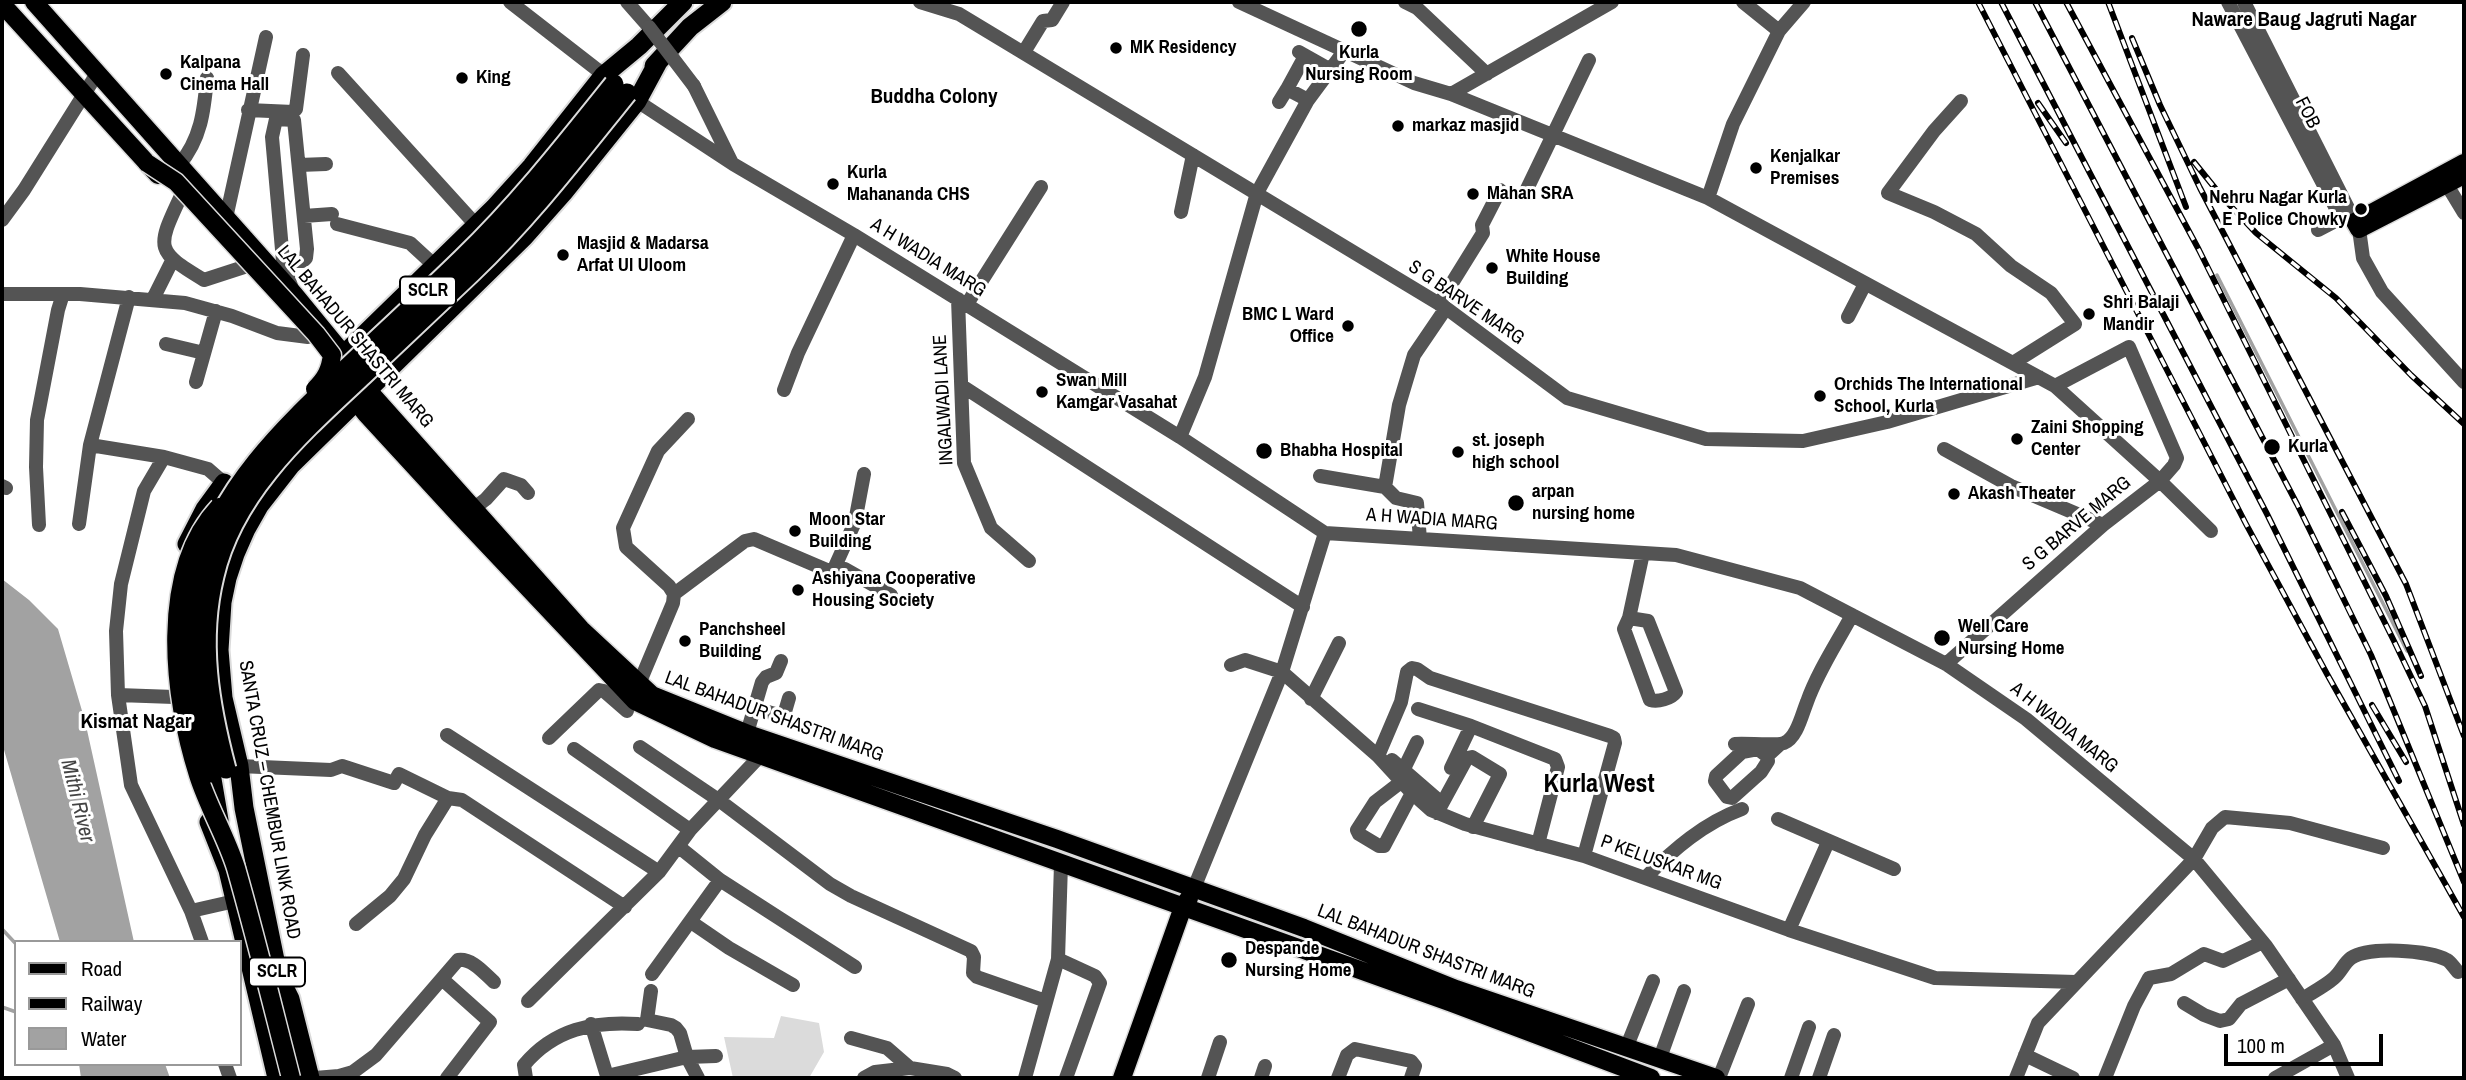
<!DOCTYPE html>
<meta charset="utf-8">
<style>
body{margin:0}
#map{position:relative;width:2466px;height:1080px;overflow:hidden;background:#fff;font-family:"Archivo Narrow",sans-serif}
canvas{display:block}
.frame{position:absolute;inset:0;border:4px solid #000;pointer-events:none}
.legend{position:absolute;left:14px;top:940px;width:228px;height:126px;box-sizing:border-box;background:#fff;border:2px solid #999;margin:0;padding:9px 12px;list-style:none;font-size:21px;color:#000}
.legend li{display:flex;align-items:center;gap:14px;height:35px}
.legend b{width:35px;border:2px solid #999}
.scale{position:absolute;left:2224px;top:1034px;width:159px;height:32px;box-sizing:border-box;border:4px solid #000;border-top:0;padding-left:9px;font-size:21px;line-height:24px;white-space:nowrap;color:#000;-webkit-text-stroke:5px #fff;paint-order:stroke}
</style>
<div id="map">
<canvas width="2466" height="1080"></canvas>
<div class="frame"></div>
<ul class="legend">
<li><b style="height:9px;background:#000"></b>Road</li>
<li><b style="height:9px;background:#000"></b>Railway</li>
<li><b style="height:19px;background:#a2a2a2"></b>Water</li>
</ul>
<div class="scale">100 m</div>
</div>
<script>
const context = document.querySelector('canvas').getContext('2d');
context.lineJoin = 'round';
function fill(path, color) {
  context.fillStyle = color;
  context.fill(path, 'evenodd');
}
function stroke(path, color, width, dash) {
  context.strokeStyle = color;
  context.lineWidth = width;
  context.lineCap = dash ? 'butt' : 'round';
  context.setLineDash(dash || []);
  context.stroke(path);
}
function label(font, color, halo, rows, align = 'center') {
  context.font = font + ' "Archivo Narrow",sans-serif';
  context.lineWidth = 6;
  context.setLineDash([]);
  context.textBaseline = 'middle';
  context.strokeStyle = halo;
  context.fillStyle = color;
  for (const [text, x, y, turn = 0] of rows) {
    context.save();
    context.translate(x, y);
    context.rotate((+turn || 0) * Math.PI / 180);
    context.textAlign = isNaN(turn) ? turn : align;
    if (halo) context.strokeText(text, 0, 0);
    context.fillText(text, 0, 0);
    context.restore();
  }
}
const green = new Path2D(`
 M 781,1016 L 819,1023 L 824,1052 L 809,1078 L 733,1078 L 724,1037 L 774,1038 Z`);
const water = new Path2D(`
 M 2,579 L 29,600 L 58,629 L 85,721 L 134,942 L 60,942 L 2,743 Z
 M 79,1064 L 165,1064 L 170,1078 L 81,1078 Z`);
const stream = new Path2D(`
 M 2217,275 L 2407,651
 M 2,929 L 16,944
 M 2,1007 L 16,1012`);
const minor = new Path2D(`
 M 510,2 L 604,75
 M 627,2 L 649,27
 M 920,2 L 959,14 L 1446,308 L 1567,398 L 1706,439 L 1803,441 L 1887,422 L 2039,377
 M 1239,2 L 1414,83 L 1451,94 L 1708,198 L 2055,386 L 2160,481 L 2103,525 L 1946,664
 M 1405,2 L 1417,8 L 1487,74
 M 1743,2 L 1779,31
 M 2228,2 L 2341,218 L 2318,230
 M 2244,2 L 2355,222
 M 1024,52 L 1043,21 L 1052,20 L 1063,2
 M 1299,52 L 1331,70
 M 1305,56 L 1287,89 L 1308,100
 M 338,73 L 476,225
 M 694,86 L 732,163
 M 1451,94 L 1612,2
 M 637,101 L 733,164 L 854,235 L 1180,437 L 1325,533 L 1676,555 L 1800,588 L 1946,664 L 2026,719 L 2194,859 L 2266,946 L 2334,1045 L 2348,1078
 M 1961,101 L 1934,131 L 1888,193 L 1934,212 L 1976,234 L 2011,266 L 2051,293 L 2075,324 L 2013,363
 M 1279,102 L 1287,89
 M 248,110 L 293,112 L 296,109 L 303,55
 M 179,165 C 201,139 204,111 207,78
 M 299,165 L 326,164
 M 2441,175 L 2464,213
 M 1526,191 L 1589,60
 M 180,198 C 156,249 156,251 204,280 L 244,267
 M 1708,198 L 1733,124 L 1779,31 L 1804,2
 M 1181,212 L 1193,155
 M 304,216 L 332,214
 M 226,218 L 266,37
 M 2,220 L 24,190 L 98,72
 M 337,224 L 410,243 L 435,266
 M 2359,229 L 2363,258 L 2382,292 L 2464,382
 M 283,261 L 303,261 L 306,258 L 307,249 L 294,120 L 276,119 L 272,137 L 283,261 L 284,265 L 292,289
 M 2,294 L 80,294 L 185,303 L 232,316 L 277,333 L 308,337
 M 153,299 L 172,261
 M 958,299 L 964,463 L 991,528 L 1029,561
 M 967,304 L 1041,187
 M 1439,304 L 1483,233 L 1482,225 L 1500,190
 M 1848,317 L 1865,284
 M 166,344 L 204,353
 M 196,382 L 216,311
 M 962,386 L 1303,607
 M 2055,386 L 2129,347 L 2177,458 L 2174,465 L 2160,481 L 2211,531
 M 784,390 L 798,353 L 854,235
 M 1180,437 L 1205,377 L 1257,193 L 1308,100 L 1345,50
 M 90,445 L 164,457 L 208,469 L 224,483
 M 1944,449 L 2011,486 L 2103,525
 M 164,457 L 144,491 L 121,584 L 116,631 L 118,695 L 131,785 L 191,911 L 202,942
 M 1320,476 L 1385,487
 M 2,486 L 6,488
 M 473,509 L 486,499 L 504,479 L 521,485 L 528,493
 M 79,524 L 90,445 L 129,297
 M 39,525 L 36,467 L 37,420 L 58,310 L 63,294
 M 1420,539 L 1417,503 L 1396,498 L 1385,487 L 1399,405 L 1414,355 L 1446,308
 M 833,571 L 855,522 L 864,474
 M 674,594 L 745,541 L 754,539 L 829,571 L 838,572 L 845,569 L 891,595
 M 1629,618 L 1624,629 L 1650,700 C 1658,702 1671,699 1676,692 L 1648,621 L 1629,618 L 1643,553
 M 1231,665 L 1245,660 L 1282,672 L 1378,756 L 1412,793 L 1431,810 L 1465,824 L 1584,856 L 1789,930 L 1935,978 L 2076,982
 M 639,684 L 673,603 L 674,594 L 669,586 L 626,547 L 623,528 L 658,451 L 688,419
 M 118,695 L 174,697
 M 1311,699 L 1339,643
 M 754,708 L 782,716 L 784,715 L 789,698
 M 1418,709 L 1471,726 L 1555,759 L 1558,767 L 1538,844
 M 747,733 L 762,682 L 766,677 L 776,673 L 781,661
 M 447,735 L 659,872
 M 549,738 L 599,690 L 604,691 L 627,711
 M 1735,744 C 1746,743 1776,746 1784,743 C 1797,738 1802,714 1807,702 C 1818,671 1837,643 1852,615
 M 640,747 L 720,801 L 830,884 L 851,896 L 971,951 L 974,957 L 973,973 L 977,977 L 1046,1001
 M 574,749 L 690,830
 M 1378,756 L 1401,702 L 1407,672 L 1412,668 L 1417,669 L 1430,678 L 1610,736 L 1614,738 L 1615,743 L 1584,856
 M 1767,756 L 1758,749 L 1742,752 L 1716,776 L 1715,781 L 1727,797 L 1732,798 L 1761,772 L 1768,761 L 1767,756 L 1779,745
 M 1392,760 L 1437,799
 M 239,766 L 331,770 L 342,766 L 394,783 L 399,774 L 448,798
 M 1451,768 L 1471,726
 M 1401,775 L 1417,742
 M 1401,782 L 1375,802 L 1357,830 L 1359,834 L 1379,846 L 1384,846 L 1412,793
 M 1437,813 L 1467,758 L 1472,757 L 1500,774 L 1473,827
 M 1778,819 L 1894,869
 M 679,847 L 720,880 L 855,967
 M 1646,877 C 1674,849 1704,823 1742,809
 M 1194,888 L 1282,672 L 1325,533
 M 191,911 L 235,901
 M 691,922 L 729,948 L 793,985
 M 356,924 L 390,896 L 404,879 L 425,835 L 448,798 L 462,800 L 625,907
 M 1789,930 L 1828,842
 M 1058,959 L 1095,976 L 1100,983 L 1066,1078
 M 652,974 L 720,880
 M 442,979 L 490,1022 L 447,1078
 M 651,991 L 647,1020 L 671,1025 L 676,1028 L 680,1033 L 687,1057 L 698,1078
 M 2302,999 C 2313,992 2325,986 2334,978 C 2341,972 2344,963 2351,958 C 2368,946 2429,950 2447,960 C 2451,962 2454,968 2458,972
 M 528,1001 L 659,872 L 690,830 L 761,755
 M 2184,1003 L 2204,1015 L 2220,1021 L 2229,1019 L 2241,1004 L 2289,979
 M 591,1024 L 607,1076 L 687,1057 L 716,1056
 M 851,1038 L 887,1048 L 910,1068 L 947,1074 L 955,1078
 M 1627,1046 L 1653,981
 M 2025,1055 L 2073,1078
 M 1660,1058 L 1684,991
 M 225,1064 L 230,1078
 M 315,1078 L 339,1076 L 353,1072 L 376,1055 L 458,960 C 472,958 484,973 494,982
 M 526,1078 L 524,1065 C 554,1029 593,1021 638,1024
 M 864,1078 L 875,1072 L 910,1068
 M 1025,1078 L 1058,959 L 1061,864
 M 1208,1078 L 1220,1042
 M 1261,1078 L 1265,1066
 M 1338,1078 L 1347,1055 L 1355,1049 L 1411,1061 L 1415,1066 L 1411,1078
 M 1719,1078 L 1748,1004
 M 1791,1078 L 1809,1027
 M 1819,1078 L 1834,1035
 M 2016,1078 L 2038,1023 L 2194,859 L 2212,828 L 2225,817 L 2290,823 L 2383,848
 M 2105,1078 L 2134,1006 L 2149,978 L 2171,974 L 2204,954 L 2223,961 L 2263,942
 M 2275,1078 L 2334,1045`);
const major = new Path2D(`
 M 34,2 L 294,294 L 344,355 L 367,389 L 581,629 L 652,695 L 751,735 L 1057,839 L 1304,928 L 1456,989 L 1716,1078
 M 2,4 L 158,175
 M 2464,163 L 2355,222 L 2359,229 L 2464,175
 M 347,390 L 366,414 L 458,514 L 635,701 L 715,739 L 1452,1003 L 1651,1078
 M 1122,1078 L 1183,907 L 1189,898`);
const highway = new Path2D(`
 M 654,66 L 690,27 L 722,2
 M 331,367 L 494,208 L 532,166 L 604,75 L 639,46 L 683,2
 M 187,544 L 205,509 L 224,483
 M 211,773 L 219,820
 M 209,822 L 228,870 L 277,1078
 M 310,1078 L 290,999 L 278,975 L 244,808 L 239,766 L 223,698 L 219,650 L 222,602 L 227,578 L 235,554 L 246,529 L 259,506 L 291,465 L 524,237 L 563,193 L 637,101 L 658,62`);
const rail = new Path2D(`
 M 1978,2 L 2246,524 L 2327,674 L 2464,917
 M 2001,2 L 2267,514 L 2399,781
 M 2035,2 L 2297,504 L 2371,655 L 2464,882
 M 2066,2 L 2199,250 L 2394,641 L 2425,706 L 2464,825
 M 2108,2 L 2186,207
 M 2132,38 L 2160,105 L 2200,188 L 2406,584 L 2464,736
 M 2038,103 L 2066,143
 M 2194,162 L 2223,198 L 2256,233 L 2336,298 L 2411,375 L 2464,424
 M 2342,512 L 2386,596 L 2421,676
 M 2372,705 L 2406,762`);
const minorBridge = new Path2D(`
 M 649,27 L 694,86`);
const majorBridge = new Path2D(`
 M 147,163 L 176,182 L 316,334 L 332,355 C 330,370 326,378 315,389
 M 219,507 C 158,572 173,697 198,775 C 208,807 226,836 236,868 C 256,938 273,1008 291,1078`);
const highwayBridge = new Path2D(`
 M 226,769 C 209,705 198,641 214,576 C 233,492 303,431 363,375 C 399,341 435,307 471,273 C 529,218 577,155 627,93
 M 211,773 C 193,707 181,638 199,570 C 221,486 286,426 347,368 C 385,332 424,296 462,259 C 518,205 566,144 614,84`);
const markers = [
 [1359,29,9,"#000"],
 [1116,48,7,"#000"],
 [166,74,7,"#000"],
 [462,78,7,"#000"],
 [1398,126,7,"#000"],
 [1756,168,7,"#000"],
 [833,184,7,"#000"],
 [1473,194,7,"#000"],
 [2361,209,7,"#000"],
 [563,255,7,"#000"],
 [1492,268,7,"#000"],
 [2089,314,7,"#000"],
 [1348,326,7,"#000"],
 [1042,392,7,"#000"],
 [1820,396,7,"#000"],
 [2017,439,7,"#000"],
 [2272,447,9,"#000"],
 [1264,451,9,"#000"],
 [1458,452,7,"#000"],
 [1954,494,7,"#000"],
 [1516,503,9,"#000"],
 [795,531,7,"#000"],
 [798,590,7,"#000"],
 [1942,638,9,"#000"],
 [685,641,7,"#000"],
 [1229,960,9,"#000"]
];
const shields = [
 [428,291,56],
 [277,972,56]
];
const shieldNames = [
 ["SCLR",428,291],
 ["SCLR",277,972]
];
const poiNames = [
 ["MK Residency",1130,48],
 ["Kurla",1359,53,"center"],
 ["Nursing Room",1359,75,"center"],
 ["Kalpana",180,63],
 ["Cinema Hall",180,85],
 ["King",476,78],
 ["markaz masjid",1412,126],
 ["Kenjalkar",1770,157],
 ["Premises",1770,179],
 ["Kurla",847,173],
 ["Mahananda CHS",847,195],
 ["Mahan SRA",1487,194],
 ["Nehru Nagar Kurla",2347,198,"right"],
 ["E Police Chowky",2347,220,"right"],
 ["Masjid & Madarsa",577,244],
 ["Arfat Ul Uloom",577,266],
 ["White House",1506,257],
 ["Building",1506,279],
 ["Shri Balaji",2103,303],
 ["Mandir",2103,325],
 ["BMC L Ward",1334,315,"right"],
 ["Office",1334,337,"right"],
 ["Swan Mill",1056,381],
 ["Kamgar Vasahat",1056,403],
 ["Orchids The International",1834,385],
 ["School, Kurla",1834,407],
 ["Zaini Shopping",2031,428],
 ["Center",2031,450],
 ["st. joseph",1472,441],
 ["high school",1472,463],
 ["Kurla",2288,447],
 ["Bhabha Hospital",1280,451],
 ["arpan",1532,492],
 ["nursing home",1532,514],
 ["Akash Theater",1968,494],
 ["Moon Star",809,520],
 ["Building",809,542],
 ["Ashiyana Cooperative",812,579],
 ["Housing Society",812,601],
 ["Well Care",1958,627],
 ["Nursing Home",1958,649],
 ["Panchsheel",699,630],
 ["Building",699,652],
 ["Despande",1245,949],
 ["Nursing Home",1245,971]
];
const streetNames = [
 ["FOB",2307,113,63],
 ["A H WADIA MARG",928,258,32],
 ["S G BARVE MARG",1466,303,34],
 ["LAL BAHADUR SHASTRI MARG",355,337,50],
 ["INGALWADI LANE",944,400,-93],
 ["A H WADIA MARG",1432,520,4],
 ["S G BARVE MARG",2077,524,-40],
 ["LAL BAHADUR SHASTRI MARG",774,717,20],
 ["A H WADIA MARG",2064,728,39],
 ["SANTA CRUZ – CHEMBUR LINK ROAD",269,800,80],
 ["P KELUSKAR MG",1661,863,20],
 ["LAL BAHADUR SHASTRI MARG",1426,952,21]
];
const neighbourhoodNames = [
 ["Naware Baug Jagruti Nagar",2304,20],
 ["Buddha Colony",934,97],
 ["Kismat Nagar",136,722]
];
const waterNames = [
 ["Mithi River",77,801,76]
];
const districtNames = [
 ["Kurla West",1599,785]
];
fill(green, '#dbdbdb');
fill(water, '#a2a2a2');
stroke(stream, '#a2a2a2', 3.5);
stroke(major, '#dbdbdb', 21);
stroke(highway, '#dbdbdb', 23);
stroke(minor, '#545454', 14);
stroke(major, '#000', 18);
stroke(highway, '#000', 19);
stroke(rail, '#000', 6);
stroke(rail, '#fff', 3.5, [10]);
stroke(majorBridge, '#dbdbdb', 21, []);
stroke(highwayBridge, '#dbdbdb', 23, []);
stroke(minorBridge, '#545454', 14);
stroke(majorBridge, '#000', 18);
stroke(highwayBridge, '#000', 19);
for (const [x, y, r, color] of markers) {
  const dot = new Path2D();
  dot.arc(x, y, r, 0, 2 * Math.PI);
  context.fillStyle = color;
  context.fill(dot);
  stroke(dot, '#fff', 2.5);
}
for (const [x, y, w] of shields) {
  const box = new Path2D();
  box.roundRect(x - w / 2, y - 14.5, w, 29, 5);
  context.fillStyle = '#fff';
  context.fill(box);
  stroke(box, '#000', 2);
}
label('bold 18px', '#000', null, shieldNames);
label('bold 19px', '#000', '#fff', poiNames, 'left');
label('19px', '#000', '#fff', streetNames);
label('bold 21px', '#000', '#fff', neighbourhoodNames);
label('italic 21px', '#434343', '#fff', waterNames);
label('bold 26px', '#000', '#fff', districtNames);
</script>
